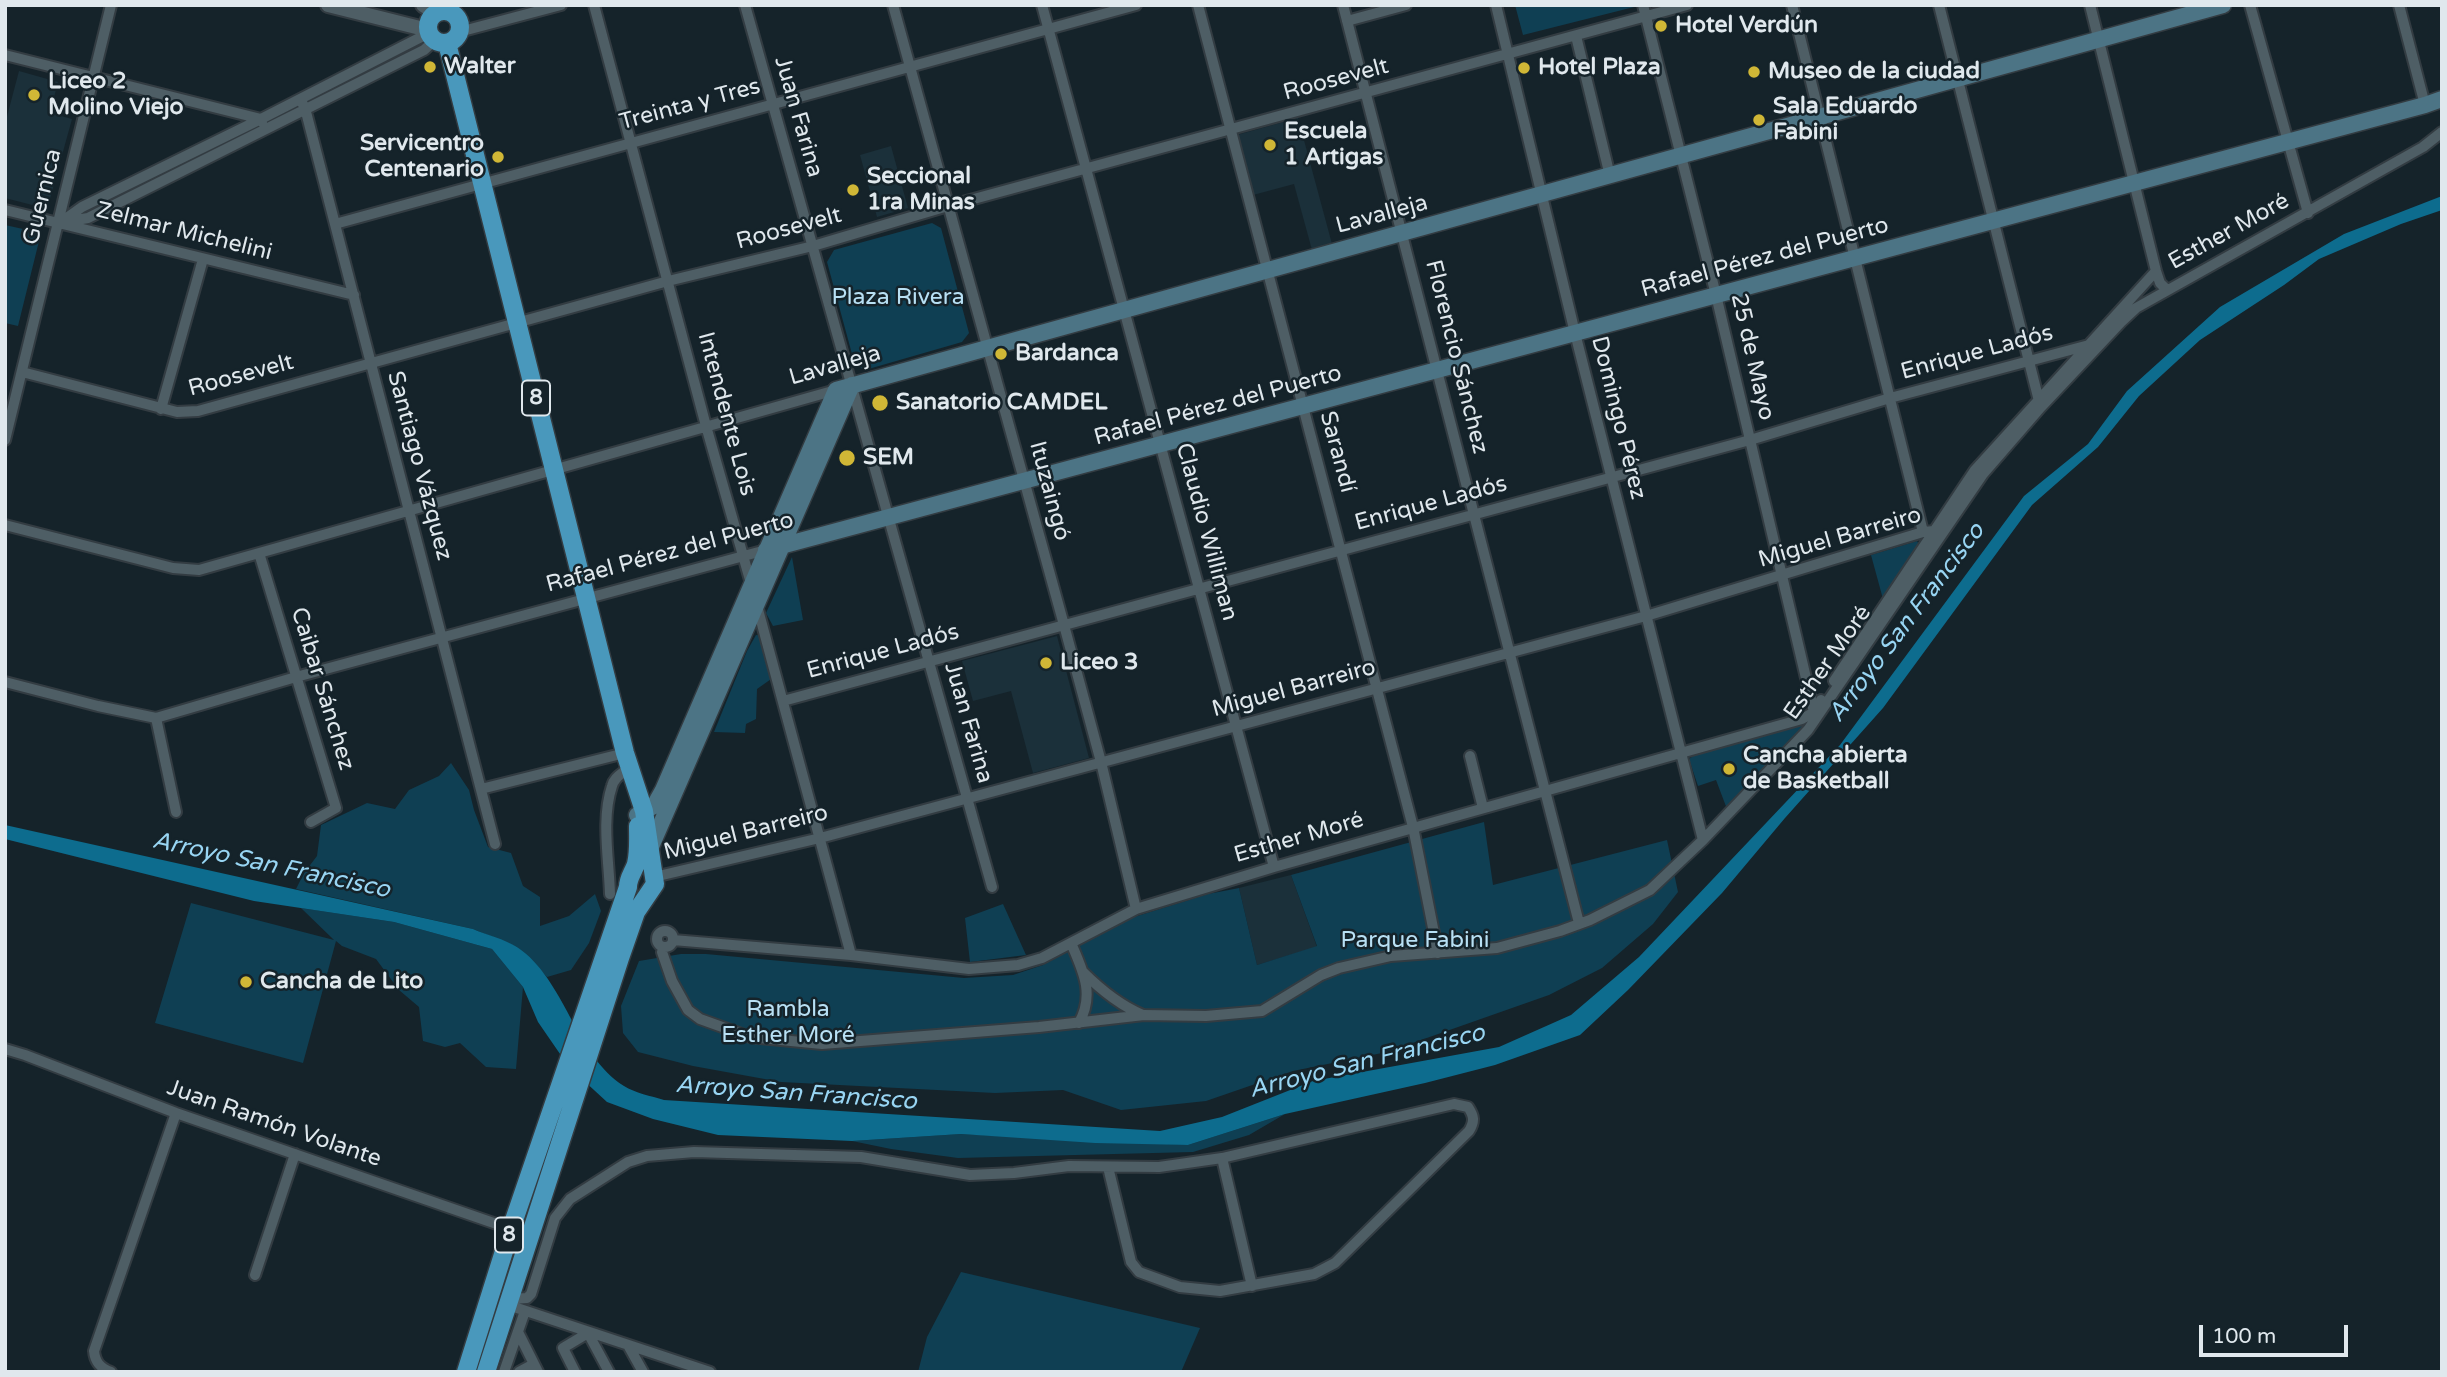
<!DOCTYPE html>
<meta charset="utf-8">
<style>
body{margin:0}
#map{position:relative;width:2447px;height:1377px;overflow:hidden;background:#15232a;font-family:"Varela Round",sans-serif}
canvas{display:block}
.frame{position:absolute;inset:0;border:7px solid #e0e8ed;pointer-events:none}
.scale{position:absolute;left:2199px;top:1325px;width:149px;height:32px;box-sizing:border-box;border:4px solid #e0e8ed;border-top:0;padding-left:9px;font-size:21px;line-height:24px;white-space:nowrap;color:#e0e8ed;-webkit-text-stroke:5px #15232a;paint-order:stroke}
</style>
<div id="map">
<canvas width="2447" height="1377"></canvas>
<div class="frame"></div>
<div class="scale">100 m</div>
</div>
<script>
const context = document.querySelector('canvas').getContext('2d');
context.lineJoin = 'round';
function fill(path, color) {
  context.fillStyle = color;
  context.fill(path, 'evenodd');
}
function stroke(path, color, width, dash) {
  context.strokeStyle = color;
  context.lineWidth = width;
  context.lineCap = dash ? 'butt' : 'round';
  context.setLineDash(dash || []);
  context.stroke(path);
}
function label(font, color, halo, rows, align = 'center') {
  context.font = font + ' "Varela Round",sans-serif';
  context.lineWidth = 5;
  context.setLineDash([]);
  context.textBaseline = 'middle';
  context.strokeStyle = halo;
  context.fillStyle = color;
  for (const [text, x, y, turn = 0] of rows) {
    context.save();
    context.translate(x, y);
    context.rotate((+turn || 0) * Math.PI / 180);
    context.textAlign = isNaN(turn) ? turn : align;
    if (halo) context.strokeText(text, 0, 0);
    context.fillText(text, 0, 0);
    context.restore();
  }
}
const built = new Path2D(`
 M 19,71 L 58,82 L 50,113 L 72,119 L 48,206 L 44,208 L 5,198 L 5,124 Z
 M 1298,118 L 1332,244 L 1312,250 L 1294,184 L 1253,195 L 1237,135 Z
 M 891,146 L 908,208 L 877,217 L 860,155 Z
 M 1057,636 L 1089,758 L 1033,773 L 1011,691 L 973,701 L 962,661 Z
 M 1291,875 L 1317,947 L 1257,965 L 1239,888 Z`);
const green = new Path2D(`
 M 1515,5 L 1638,5 L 1638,6 L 1523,35 Z
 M 932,223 L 941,228 L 969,333 L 962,342 L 865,370 L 855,365 L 827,262 L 834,250 Z
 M 5,225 L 41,233 L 18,326 L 5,323 Z
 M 1917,541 L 1920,546 L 1883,599 L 1871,555 Z
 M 792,557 L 803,620 L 773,626 L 766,613 Z
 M 756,635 L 763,636 L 774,677 L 757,689 L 756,719 L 746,724 L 745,733 L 714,732 L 747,651 Z
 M 1810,721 L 1727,809 L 1716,780 L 1698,786 L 1689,759 L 1696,754 Z
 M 451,763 L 469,790 L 474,810 L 488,847 L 511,853 L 523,886 L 540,897 L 540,926 L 569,916 L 595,894 L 601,911 L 589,943 L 571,970 L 547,977 L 517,947 L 473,929 L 296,889 L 304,873 L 317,856 L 321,825 L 367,803 L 395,809 L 409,790 L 439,776 Z
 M 1484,822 L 1493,885 L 1667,840 L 1678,892 L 1653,924 L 1602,968 L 1549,995 L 1387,1052 L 1293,1071 L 1206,1101 L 1121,1110 L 1063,1090 L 995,1093 L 781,1082 L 693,1066 L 638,1052 L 623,1033 L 621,1006 L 639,961 L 681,954 L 706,954 L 964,978 L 1013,975 L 1043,965 L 1134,917 L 1208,894 L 1239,888 L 1257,965 L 1317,946 L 1291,875 Z
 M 191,903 L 334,940 L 301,908 L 394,922 L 492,949 L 523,987 L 516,1069 L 486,1067 L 460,1043 L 445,1047 L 423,1041 L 419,1007 L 399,990 L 376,959 L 342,946 L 336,941 L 303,1063 L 155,1023 Z
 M 1003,904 L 1026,955 L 970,962 L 965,918 Z
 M 1285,1114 L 1249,1135 L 1193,1152 L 958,1158 L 891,1149 L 852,1141 L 961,1134 L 1188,1145 Z
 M 961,1272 L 1200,1328 L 1181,1372 L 918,1372 L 927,1337 Z`);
const water = new Path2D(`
 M 2442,196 L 2442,210 L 2401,224 L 2319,259 L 2284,285 L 2200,340 L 2139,396 L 2098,447 L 2032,505 L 1883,708 L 1785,818 L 1722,893 L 1628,990 L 1580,1035 L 1495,1065 L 1425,1083 L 1285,1114 L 1188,1145 L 1095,1143 L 961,1134 L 852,1141 L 718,1135 L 653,1119 L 607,1102 L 569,1067 L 538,1022 L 523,987 L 492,949 L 394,922 L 254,901 L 5,839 L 5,825 L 473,929 C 487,935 504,939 517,947 C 565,979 575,1055 624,1086 C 635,1093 651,1096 664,1100 L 1160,1131 L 1222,1117 L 1313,1081 L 1499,1047 L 1571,1015 L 1639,957 L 1840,745 L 2024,496 L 2088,444 L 2127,391 L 2220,307 L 2344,234 Z`);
const minor = new Path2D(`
 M 594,5 L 706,426 L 752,587
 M 745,5 L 992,887
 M 893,5 L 1064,625 L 1101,762 L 1136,909
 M 1042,5 L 1274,867
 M 1198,5 L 1413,827 L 1438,953
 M 1343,5 L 1579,923
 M 1496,5 L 1575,333 L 1703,840
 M 1643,5 L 1716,295 L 1814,712 L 1817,715
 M 1792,5 L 1923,532
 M 1939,5 L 2039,401
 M 2090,5 L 2156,271 L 2160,283 L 2167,290
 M 2250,5 L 2308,213
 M 2399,5 L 2425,105
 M 1347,21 L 1406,5
 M 459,32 L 561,5
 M 1576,36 L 1610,176
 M 5,55 L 261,119 L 262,122
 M 300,99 L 305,108 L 495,844
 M 5,210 L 354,295
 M 61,222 L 82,207 L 261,119 L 429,33
 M 59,223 L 88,218 L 424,50 L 435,40
 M 335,224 L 1136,5
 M 22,372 L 177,412 L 198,411 L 668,281 L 813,246 L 948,206 L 1687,5
 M 161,409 L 203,259
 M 5,440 L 111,5
 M 5,525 L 173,568 L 199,570 L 836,390
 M 259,553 L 336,808 L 311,822
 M 756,602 L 851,955
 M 1834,681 L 1975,470 L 2156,271
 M 5,682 L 98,706 L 156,718 L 296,677 L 766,550
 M 783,701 L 1750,440 L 1890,398 L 2089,345
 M 156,718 L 176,812
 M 1470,756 L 1483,808
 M 481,789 L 625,753
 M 654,877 L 820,838 L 1646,616 L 1923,532 L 1934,531 L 1938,534
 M 610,894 C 609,860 601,819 612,786 C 614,778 620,775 626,770
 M657 939a8 8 0 1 1 16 0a8 8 0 1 1-16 0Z
 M 673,940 L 851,955 L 969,969 L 1018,965 L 1042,958 L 1136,909 L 1274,867 L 1802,719 L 1814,712 L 1821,700
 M 1071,943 C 1083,971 1095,994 1079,1023
 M 664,947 L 662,952 L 672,981 L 688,1010 L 700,1019 L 750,1037 L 822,1044 L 1039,1027 L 1144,1015 L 1206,1016 L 1262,1011 L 1321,975 L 1339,968 L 1391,956 L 1497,948 L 1560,931 L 1590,920 L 1650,890 L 1703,840 L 1808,730 L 1983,474 L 2041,407 L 2121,322 L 2136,308 L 2423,147 L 2442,132
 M 1083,972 C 1101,990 1119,1005 1143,1015
 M 5,1049 L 25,1055 L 176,1113 L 511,1229 L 530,1233
 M 1222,1158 L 1252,1286
 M 255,1275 L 295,1154
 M 510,1299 L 527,1298 L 531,1294 L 555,1218 L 570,1199 L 628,1162 L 647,1156 L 694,1152 L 861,1157 L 970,1175 L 1014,1173 L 1069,1166 L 1159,1167 L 1222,1158 L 1454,1104 L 1468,1107 C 1474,1116 1475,1121 1469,1131 L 1335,1263 L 1314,1274 L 1220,1291 L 1180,1287 L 1139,1272 L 1131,1262 L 1108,1167
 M 508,1305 L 710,1372
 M 518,1332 L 538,1372
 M 628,1345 L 643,1372
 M 111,1372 C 100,1368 95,1362 94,1351 L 176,1113
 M 504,1372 L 525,1311
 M 519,1372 L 534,1364
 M 575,1372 L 563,1348 L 588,1333 L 609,1372`);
const tertiary = new Path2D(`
 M 328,5 L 428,30
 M 423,5 L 436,13`);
const secondary = new Path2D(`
 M 766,550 L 2425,105 L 2442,99
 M 637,815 L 654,806 L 663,790 L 836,390 L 2223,5
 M 650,849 L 852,385`);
const trunk = new Path2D(`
 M428 27a16 16 0 1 1 32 0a16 16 0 1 1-32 0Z
 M 447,43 L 625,753 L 644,811 L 655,884 L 636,912 L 620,958 L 486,1372
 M 466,1372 L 511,1229 L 628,887 C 628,878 633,873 636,864 C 639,852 638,839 638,826`);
const markers = [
 [1661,26,7,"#d0b736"],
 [430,67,7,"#d0b736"],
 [1524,68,7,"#d0b736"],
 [1754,72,7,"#d0b736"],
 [34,95,7,"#d0b736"],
 [1759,120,7,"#d0b736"],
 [1270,145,7,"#d0b736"],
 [498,157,7,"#d0b736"],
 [853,190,7,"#d0b736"],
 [1001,354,7,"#d0b736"],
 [880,403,9,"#d0b736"],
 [847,458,9,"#d0b736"],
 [1046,663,7,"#d0b736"],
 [1729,769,7,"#d0b736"],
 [246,982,7,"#d0b736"]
];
const shields = [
 [536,398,28],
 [509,1235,28]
];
const shieldNames = [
 ["8",536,398],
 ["8",509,1235]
];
const poiNames = [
 ["Hotel Verdún",1675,26],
 ["Walter",444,67],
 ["Hotel Plaza",1538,68],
 ["Museo de la ciudad",1768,72],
 ["Liceo 2",48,82],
 ["Molino Viejo",48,108],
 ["Sala Eduardo",1773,107],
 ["Fabini",1773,133],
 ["Escuela",1284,132],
 ["1 Artigas",1284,158],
 ["Servicentro",484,144,"right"],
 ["Centenario",484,170,"right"],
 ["Seccional",867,177],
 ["1ra Minas",867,203],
 ["Bardanca",1015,354],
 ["Sanatorio CAMDEL",896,403],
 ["SEM",863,458],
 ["Liceo 3",1060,663],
 ["Cancha abierta",1743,756],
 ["de Basketball",1743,782],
 ["Cancha de Lito",260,982]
];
const streetNames = [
 ["Roosevelt",1336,80,-15],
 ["Treinta y Tres",690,105,-15],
 ["Juan Farina",798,117,74],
 ["Guernica",43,197,-76],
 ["Lavalleja",1382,215,-15],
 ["Roosevelt",789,229,-15],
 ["Zelmar Michelini",184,232,14],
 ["Esther Moré",2229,232,-29],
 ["Rafael Pérez del Puerto",1765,258,-15],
 ["Enrique Ladós",1977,353,-15],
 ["Florencio Sánchez",1456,357,76],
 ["25 de Mayo",1752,357,77],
 ["Lavalleja",835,366,-16],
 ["Roosevelt",241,376,-15],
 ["Rafael Pérez del Puerto",1218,406,-15],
 ["Intendente Lois",726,414,75],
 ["Domingo Pérez",1618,418,76],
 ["Sarandí",1337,452,75],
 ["Santiago Vázquez",419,466,75],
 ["Ituzaingó",1049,491,75],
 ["Enrique Ladós",1431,504,-15],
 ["Claudio Williman",1206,532,75],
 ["Miguel Barreiro",1840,538,-16],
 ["Rafael Pérez del Puerto",670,553,-15],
 ["Enrique Ladós",883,652,-15],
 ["Esther Moré",1828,663,-55],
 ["Caibar Sánchez",322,689,73],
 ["Miguel Barreiro",1294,689,-15],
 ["Juan Farina",968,723,74],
 ["Miguel Barreiro",746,833,-14],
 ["Esther Moré",1299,838,-16],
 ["Juan Ramón Volante",274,1124,19]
];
const parkNames = [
 ["Plaza Rivera",898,298],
 ["Parque Fabini",1415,941],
 ["Rambla",788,1010],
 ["Esther Moré",788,1036]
];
const waterNames = [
 ["Arroyo San Francisco",1907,623,-53],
 ["Arroyo San Francisco",271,866,12],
 ["Arroyo San Francisco",1367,1062,-14],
 ["Arroyo San Francisco",796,1094,4]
];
fill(built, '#1b303a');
fill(green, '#0f3f53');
fill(water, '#0d6c8e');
stroke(minor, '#333c42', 14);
stroke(tertiary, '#333c42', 18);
stroke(secondary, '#333c42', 19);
stroke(trunk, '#333c42', 21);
stroke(minor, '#4e5e65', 10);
stroke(tertiary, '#4e5e65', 14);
stroke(secondary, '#4c7485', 16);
stroke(trunk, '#4998bc', 18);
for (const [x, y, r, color] of markers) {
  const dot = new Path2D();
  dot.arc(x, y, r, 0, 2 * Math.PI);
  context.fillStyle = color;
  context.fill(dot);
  stroke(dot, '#15232a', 2.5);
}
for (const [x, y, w] of shields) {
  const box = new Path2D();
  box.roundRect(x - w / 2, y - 17.5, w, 35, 5);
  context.fillStyle = '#15232a';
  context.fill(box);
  stroke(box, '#e0e8ed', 2);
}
label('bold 21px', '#e0e8ed', null, shieldNames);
label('bold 23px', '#e0e8ed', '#15232a', poiNames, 'left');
label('23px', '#e0e8ed', '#15232a', streetNames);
label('23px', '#b8e0f4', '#15232a', parkNames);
label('italic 24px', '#98d5f3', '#15232a', waterNames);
</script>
